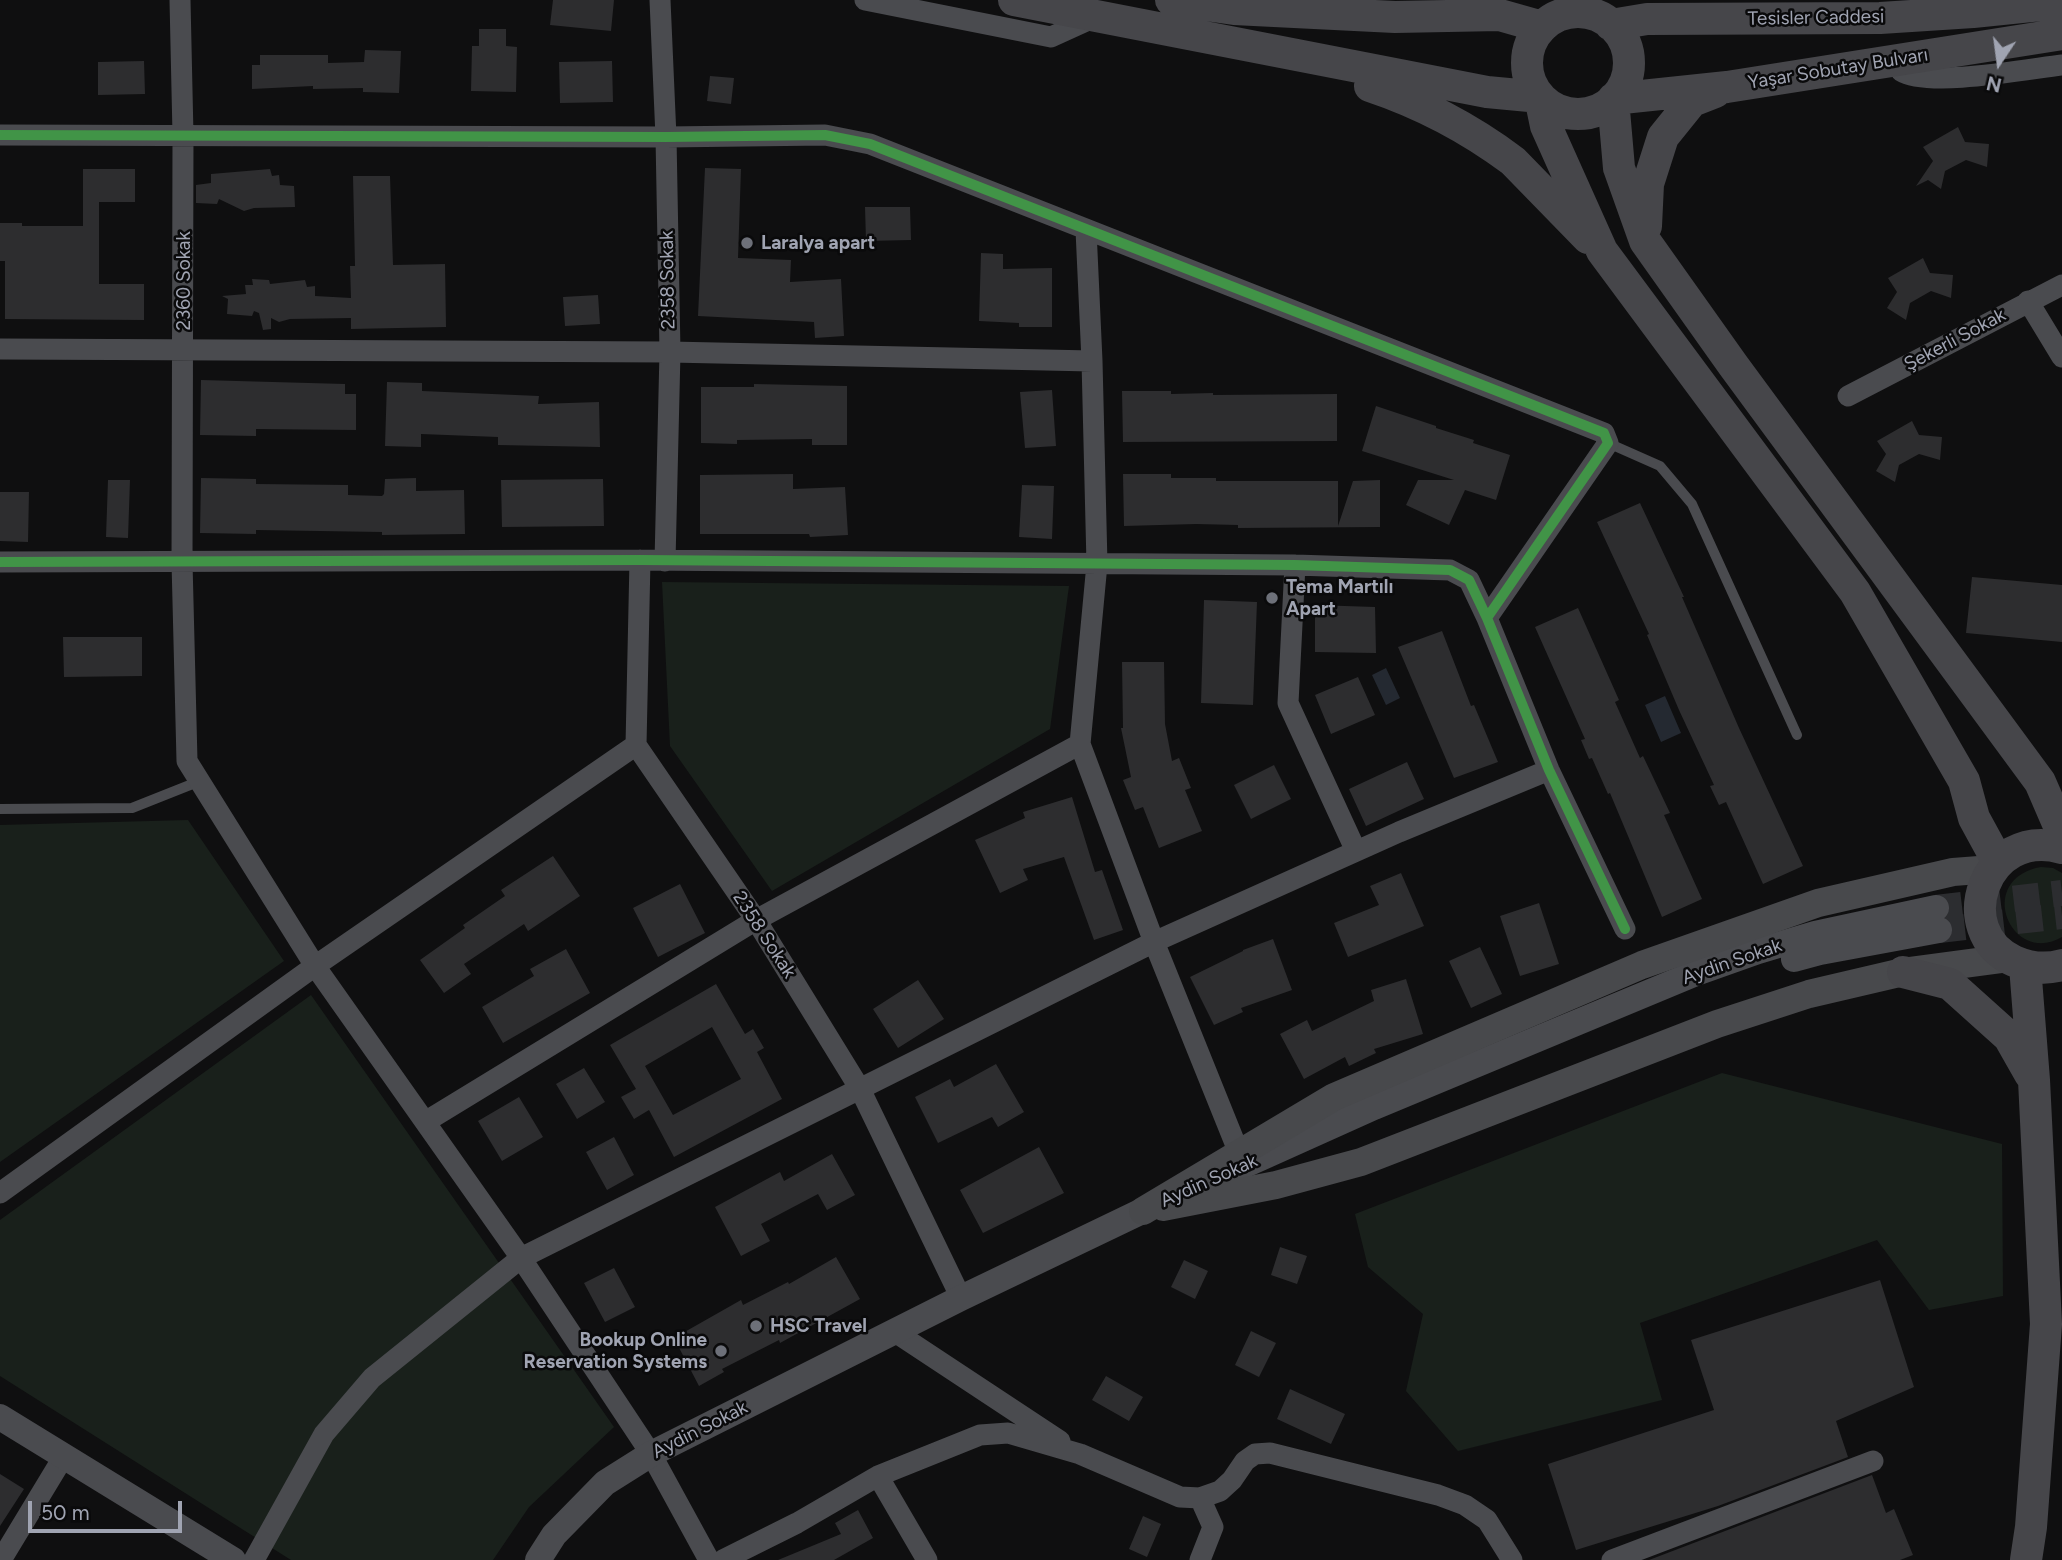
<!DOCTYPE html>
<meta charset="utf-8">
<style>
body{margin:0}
#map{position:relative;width:2062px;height:1560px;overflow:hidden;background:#0f0f10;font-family:Figtree,sans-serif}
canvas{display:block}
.north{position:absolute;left:1964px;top:28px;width:70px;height:70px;-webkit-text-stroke:5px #0a0a0b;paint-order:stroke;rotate:193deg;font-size:19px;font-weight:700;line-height:28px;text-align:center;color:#a0a4b2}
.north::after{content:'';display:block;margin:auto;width:24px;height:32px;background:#a0a4b2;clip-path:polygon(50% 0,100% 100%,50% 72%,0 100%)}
.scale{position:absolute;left:28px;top:1501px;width:154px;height:32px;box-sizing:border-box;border:4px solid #a0a4b2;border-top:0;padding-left:9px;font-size:21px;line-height:24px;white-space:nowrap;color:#a0a4b2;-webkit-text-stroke:5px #0a0a0b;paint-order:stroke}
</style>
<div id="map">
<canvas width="2062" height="1560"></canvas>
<div class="north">N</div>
<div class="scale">50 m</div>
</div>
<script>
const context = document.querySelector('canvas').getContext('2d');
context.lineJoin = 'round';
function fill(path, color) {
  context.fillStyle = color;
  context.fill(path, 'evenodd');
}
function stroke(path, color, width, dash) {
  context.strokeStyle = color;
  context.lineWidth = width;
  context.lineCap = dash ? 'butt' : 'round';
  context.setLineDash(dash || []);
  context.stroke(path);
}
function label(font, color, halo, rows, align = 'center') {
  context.font = font + ' Figtree,sans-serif';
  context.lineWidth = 5;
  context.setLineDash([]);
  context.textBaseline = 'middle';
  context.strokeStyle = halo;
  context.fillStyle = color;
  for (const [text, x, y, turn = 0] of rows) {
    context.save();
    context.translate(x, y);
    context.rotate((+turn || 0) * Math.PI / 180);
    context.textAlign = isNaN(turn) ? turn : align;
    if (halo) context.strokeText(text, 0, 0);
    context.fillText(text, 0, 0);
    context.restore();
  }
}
const green = new Path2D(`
 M 662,582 L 1069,586 L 1050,729 L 772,891 L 670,746 Z
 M 188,820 L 284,961 L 0,1162 L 0,825 Z
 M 2041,867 L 2053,868 L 2062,873 L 2062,937 C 2011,967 1974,879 2041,867 Z
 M 311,995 L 614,1427 L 529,1507 L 493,1560 L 291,1560 L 0,1376 L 0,1220 Z
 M 1722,1073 L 2002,1144 L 2003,1296 L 1929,1310 L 1877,1240 L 1640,1323 L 1662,1400 L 1458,1451 L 1406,1391 L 1423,1314 L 1368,1267 L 1355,1214 Z`);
const water = new Path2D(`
 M 1386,668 L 1400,698 L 1386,705 L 1372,675 Z
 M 1665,696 L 1681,733 L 1661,742 L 1645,705 Z`);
const building = new Path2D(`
 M 553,0 L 614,0 L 611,31 L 550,25 Z
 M 479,29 L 506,29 L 506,46 L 517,47 L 516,92 L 471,91 L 472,46 L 479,46 Z
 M 365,50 L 401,51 L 399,93 L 363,92 L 363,88 L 313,89 L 313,86 L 252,89 L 252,65 L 260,65 L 260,55 L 328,55 L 328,63 L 364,62 Z
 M 144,61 L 145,94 L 98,95 L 98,62 Z
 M 612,61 L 613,102 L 560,103 L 559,62 Z
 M 710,76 L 734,78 L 731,104 L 707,101 Z
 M 1958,127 L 1965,142 L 1989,144 L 1987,167 L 1966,160 L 1945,171 L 1941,189 L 1928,180 L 1916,186 L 1933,161 L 1923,147 Z
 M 705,168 L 741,169 L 738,258 L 791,260 L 790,282 L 841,279 L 844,336 L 815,338 L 814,322 L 698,316 Z
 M 83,169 L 135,169 L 135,202 L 99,202 L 99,284 L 144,284 L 144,320 L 5,319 L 5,261 L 0,261 L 0,223 L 22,223 L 22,226 L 83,226 Z
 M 270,169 L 272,176 L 279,175 L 280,185 L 294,186 L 295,207 L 254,208 L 244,211 L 219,199 L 217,204 L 196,203 L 196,185 L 211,183 L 211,174 Z
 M 353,176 L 390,176 L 393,265 L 445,264 L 446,327 L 351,329 L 351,318 L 290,319 L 279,322 L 271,318 L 271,329 L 263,330 L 259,313 L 254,311 L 252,316 L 227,314 L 228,299 L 222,296 L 246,294 L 245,285 L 253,285 L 252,279 L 269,280 L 270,284 L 305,280 L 307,287 L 315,286 L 315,296 L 351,298 L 350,266 L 355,266 Z
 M 865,207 L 910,207 L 911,240 L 866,241 Z
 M 981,253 L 1003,254 L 1003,269 L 1052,268 L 1052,327 L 1019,327 L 1019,323 L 979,321 Z
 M 1923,258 L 1930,273 L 1953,275 L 1951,298 L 1931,291 L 1910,303 L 1906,320 L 1887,308 L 1897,292 L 1888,278 Z
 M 598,295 L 600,324 L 565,326 L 563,297 Z
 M 201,380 L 345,384 L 345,394 L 356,394 L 356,430 L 256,429 L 256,436 L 200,435 Z
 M 387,382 L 422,383 L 422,391 L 539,396 L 538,404 L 599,402 L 600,447 L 498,445 L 498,437 L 421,434 L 421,447 L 385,446 Z
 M 754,384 L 847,386 L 847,445 L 812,445 L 812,439 L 737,440 L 737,444 L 701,443 L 701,387 L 754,387 Z
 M 1052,390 L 1056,446 L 1025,448 L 1020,392 Z
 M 1122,391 L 1171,391 L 1171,394 L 1213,393 L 1213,395 L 1337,394 L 1337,441 L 1123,442 Z
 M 1376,406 L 1436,426 L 1436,428 L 1474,440 L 1473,443 L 1510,455 L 1496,500 L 1465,490 L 1449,525 L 1406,505 L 1418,480 L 1454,480 L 1362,451 Z
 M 1912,421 L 1919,435 L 1942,437 L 1940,460 L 1919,454 L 1899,465 L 1895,482 L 1876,471 L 1886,454 L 1877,441 Z
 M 793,474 L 793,489 L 845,487 L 848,535 L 810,537 L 809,534 L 700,534 L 700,475 Z
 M 1123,474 L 1171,474 L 1171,478 L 1216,478 L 1216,481 L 1338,481 L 1338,526 L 1353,481 L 1380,480 L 1380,527 L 1238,528 L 1238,525 L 1196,524 L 1124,526 Z
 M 201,478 L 256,479 L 256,484 L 348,485 L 348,495 L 382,496 L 384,494 L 385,479 L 416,478 L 416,491 L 464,490 L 465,534 L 382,535 L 382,532 L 256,530 L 256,534 L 200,533 Z
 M 603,479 L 604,526 L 502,527 L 501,480 Z
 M 108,480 L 130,480 L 128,538 L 106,537 Z
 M 1022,485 L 1054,486 L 1052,539 L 1019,537 Z
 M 0,492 L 29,492 L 28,542 L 0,541 Z
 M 1640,503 L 1684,597 L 1682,597 L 1739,728 L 1803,866 L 1763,884 L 1726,802 L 1719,805 L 1710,786 L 1714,785 L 1679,710 L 1647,635 L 1649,634 L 1597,522 Z
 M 1972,577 L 2062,585 L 2062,642 L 1966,633 Z
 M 1204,600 L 1257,602 L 1253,705 L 1201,703 Z
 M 1315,605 L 1375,607 L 1376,653 L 1315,652 Z
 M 1578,608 L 1619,700 L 1615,702 L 1640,758 L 1643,756 L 1670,813 L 1664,815 L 1702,899 L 1662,917 L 1610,793 L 1608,794 L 1592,758 L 1589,759 L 1581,740 L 1585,739 L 1535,627 Z
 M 1442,631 L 1471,706 L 1474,705 L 1498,762 L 1454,778 L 1398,647 Z
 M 63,637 L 142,637 L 142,676 L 64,677 Z
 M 1122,662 L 1164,662 L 1165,724 L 1172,761 L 1179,758 L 1191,788 L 1185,790 L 1202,831 L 1159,848 L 1143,807 L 1135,810 L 1123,780 L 1131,777 L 1121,728 L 1123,728 Z
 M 1358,677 L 1375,715 L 1331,734 L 1315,695 Z
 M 1407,762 L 1424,799 L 1366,826 L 1349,789 Z
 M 1274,765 L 1291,799 L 1251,819 L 1234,785 Z
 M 1072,797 L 1095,872 L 1102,870 L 1123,930 L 1094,940 L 1064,857 L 1023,869 L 1028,880 L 1000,893 L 975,840 L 1025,818 L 1023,812 Z
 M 553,856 L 580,896 L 528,931 L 524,924 L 464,964 L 471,974 L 444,993 L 420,960 L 465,928 L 463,925 L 505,896 L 501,890 Z
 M 1401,873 L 1424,926 L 1348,957 L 1334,923 L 1379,905 L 1370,886 Z
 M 680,884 L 705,933 L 658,957 L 633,908 Z
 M 1539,903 L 1559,964 L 1520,976 L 1500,916 Z
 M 1273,939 L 1292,990 L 1241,1008 L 1243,1012 L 1214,1025 L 1190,977 L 1243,951 L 1243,950 Z
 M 1480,947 L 1502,994 L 1471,1008 L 1449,961 Z
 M 566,949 L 590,993 L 503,1043 L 482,1007 L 534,976 L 530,969 Z
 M 1406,979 L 1423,1034 L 1374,1049 L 1376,1053 L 1349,1066 L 1345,1057 L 1304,1079 L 1280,1034 L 1307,1020 L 1312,1031 L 1374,1001 L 1371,990 Z
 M 918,980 L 944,1019 L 898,1048 L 873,1009 Z
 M 716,984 L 745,1034 L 753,1029 L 764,1048 L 757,1052 L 782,1099 L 674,1157 L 649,1110 L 634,1119 L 621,1097 L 636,1089 L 610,1045 ZM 712,1027 L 741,1079 L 673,1115 L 645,1066 Z
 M 996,1064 L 1024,1112 L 998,1127 L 992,1117 L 938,1143 L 915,1097 L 950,1079 L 954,1087 Z
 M 584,1068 L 605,1102 L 577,1119 L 556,1084 Z
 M 519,1097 L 543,1137 L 502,1161 L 478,1121 Z
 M 614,1137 L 634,1175 L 607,1190 L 586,1152 Z
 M 1039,1147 L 1064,1193 L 983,1233 L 960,1190 Z
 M 832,1154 L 855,1195 L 827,1210 L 818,1194 L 761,1224 L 770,1241 L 741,1256 L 715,1207 L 780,1172 L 784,1181 Z
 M 1280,1247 L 1307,1256 L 1297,1284 L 1271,1275 Z
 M 836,1257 L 860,1299 L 780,1343 L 779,1340 L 722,1369 L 724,1372 L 699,1386 L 674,1338 L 741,1300 L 743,1305 L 788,1282 L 789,1284 Z
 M 1184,1260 L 1208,1271 L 1195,1299 L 1171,1287 Z
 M 614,1268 L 635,1307 L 605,1322 L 584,1283 Z
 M 1880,1280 L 1914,1387 L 1836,1421 L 1848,1457 L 1718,1506 L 1576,1550 L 1548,1464 L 1714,1410 L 1691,1340 Z
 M 1251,1331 L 1276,1343 L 1259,1377 L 1235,1365 Z
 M 1106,1376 L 1143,1397 L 1129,1421 L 1092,1400 Z
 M 1290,1389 L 1345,1414 L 1331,1444 L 1277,1419 Z
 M 0,1474 L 24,1489 L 0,1526 Z
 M 1872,1475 L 1886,1513 L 1894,1509 L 1913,1555 L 1900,1560 L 1649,1560 Z
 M 858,1510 L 873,1538 L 834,1560 L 778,1560 L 841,1534 L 835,1523 Z
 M 1143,1516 L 1161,1524 L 1147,1557 L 1129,1549 Z`);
const tertiaryTunnel = new Path2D(`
 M 1936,908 L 2062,893
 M 1939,930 L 2062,916`);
const service = new Path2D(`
 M 1608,443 L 1660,466 L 1692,504 L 1797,735
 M 0,809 L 132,808 L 200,781`);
const minor = new Path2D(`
 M 180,0 L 183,135 L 182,562 L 187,761 L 315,966 L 521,1258 L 651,1454 L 709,1560
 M 660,0 L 666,137 L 670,352 L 665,561
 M 865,0 L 1051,37 L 1095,17
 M 1895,60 L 1901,71 C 1928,88 2028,69 2062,65
 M 0,135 L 666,137 L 825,135 L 870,144 L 1604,433 L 1608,443 L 1487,618
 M 1086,230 L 1092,361 L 1097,564 L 1080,744 L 1154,942 L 1239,1153
 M 2028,301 L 2062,357
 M 0,349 L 670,352 L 1092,361
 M 1848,396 L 2062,285
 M 640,560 L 636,745 L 756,920 L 860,1089 L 961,1298
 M 0,562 L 640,560 L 1295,565 L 1450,570 L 1469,580 L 1487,618 L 1549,770 L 1625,929
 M 1295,565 L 1288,703 L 1356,851
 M 425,1122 L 756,920 L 1080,744
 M 0,1193 L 315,966 L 636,745
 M 895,1332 L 1060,1441
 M 878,1476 L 927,1560
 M 1,1560 L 64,1456
 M 254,1560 L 324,1434 L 372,1378 L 521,1258 L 1154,942 L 1399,832 L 1549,770
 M 723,1560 L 797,1523 L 878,1476 L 980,1435 L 1008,1433 L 1080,1454 L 1180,1497 L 1200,1498 L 1220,1491 L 1232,1480 L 1245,1461 L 1255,1454 L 1270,1453 L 1438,1495 L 1465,1505 L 1487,1520 L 1512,1560
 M 1200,1560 L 1213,1527 L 1200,1498
 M 1612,1560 L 1873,1461`);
const tertiary = new Path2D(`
 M 1794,959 L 1820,952 L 1939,930
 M 1225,1174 L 1374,1107 L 1696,973 L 1758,951 L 1815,934 L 1936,908
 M 0,1417 L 233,1560
 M 538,1560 L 554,1535 L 605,1483 L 651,1454 L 961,1298 L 1161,1202`);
const secondary = new Path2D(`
 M 1163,1207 L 1276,1185 L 1361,1162 L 1717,1024 L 1809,994 L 1903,972 L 2008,958
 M 1143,1211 L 1334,1097 L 1642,965 L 1818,903 L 1953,872 L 1992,869`);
const primary = new Path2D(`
 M 1014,0 L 1487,92 L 1540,97
 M 1171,0 L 1234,9 L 1395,17 L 1500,15 L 1542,27
 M1527 63a51 51 0 1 1 102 0a51 51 0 1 1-102 0Z
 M 1611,25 L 1647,19 L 1880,18 L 1973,12 L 2062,3
 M 1370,86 C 1421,103 1469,128 1513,161 L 1588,238
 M 1540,97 L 1546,126 L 1602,251 L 1855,592 L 1964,781 L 1974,818 L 1998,862
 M 1613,99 L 1619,168 L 1645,241 L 1733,365 L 2040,782 L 2062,833
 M 1613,99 L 1727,87 L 2062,34
 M 1646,226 L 1648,184 L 1663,137 L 1692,101 L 1715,92
 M 2062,848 C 1984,826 1949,932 2014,961 C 2030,968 2045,970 2062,965
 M 2025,966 L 2034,1080 L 2046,1324 L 2031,1527 L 2026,1560
 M 1903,972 L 1950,984 L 2009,1037 L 2030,1074`);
const cycleway = new Path2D(`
 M 0,135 L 666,137 L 825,135 L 870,144 L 1604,433 L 1608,443 L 1487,618
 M 0,562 L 640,560 L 1295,565 L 1450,570 L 1469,580 L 1487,618 L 1549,770 L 1625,929`);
const markers = [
 [747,243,7,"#6d7079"],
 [1272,598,7,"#6d7079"],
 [756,1326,7,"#6d7079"],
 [721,1351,7,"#6d7079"]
];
const streetNames = [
 ["Tesisler Caddesi",1816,18,-1],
 ["Yaşar Sobutay Bulvarı",1838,69,-9],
 ["2358 Sokak",668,280,-91],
 ["2360 Sokak",184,281,-90],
 ["Şekerli Sokak",1955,340,-28],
 ["2358 Sokak",764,935,57],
 ["Aydin Sokak",1732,962,-19],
 ["Aydin Sokak",1209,1181,-24],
 ["Aydin Sokak",700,1430,-27]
];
const poiNames = [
 ["Laralya apart",761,243],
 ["Tema Martılı",1286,587],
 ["Apart",1286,609],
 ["HSC Travel",770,1326],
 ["Bookup Online",707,1340,"right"],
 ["Reservation Systems",707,1362,"right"]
];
fill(green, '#19201b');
fill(water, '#242931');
fill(building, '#2d2d2f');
stroke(tertiaryTunnel, '#2c2d30', 26, [26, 13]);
stroke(service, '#4a4b4f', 10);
stroke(minor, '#4a4b4f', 21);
stroke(tertiary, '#4a4b4f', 26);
stroke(secondary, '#48494c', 28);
stroke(primary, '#46464a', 32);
stroke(cycleway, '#419447', 10);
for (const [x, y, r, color] of markers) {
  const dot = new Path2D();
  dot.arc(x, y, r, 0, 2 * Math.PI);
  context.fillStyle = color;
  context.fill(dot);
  stroke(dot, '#0a0a0b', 2.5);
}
label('19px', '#a0a4b2', '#0a0a0b', streetNames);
label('bold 19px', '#a0a4b2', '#0a0a0b', poiNames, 'left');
</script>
